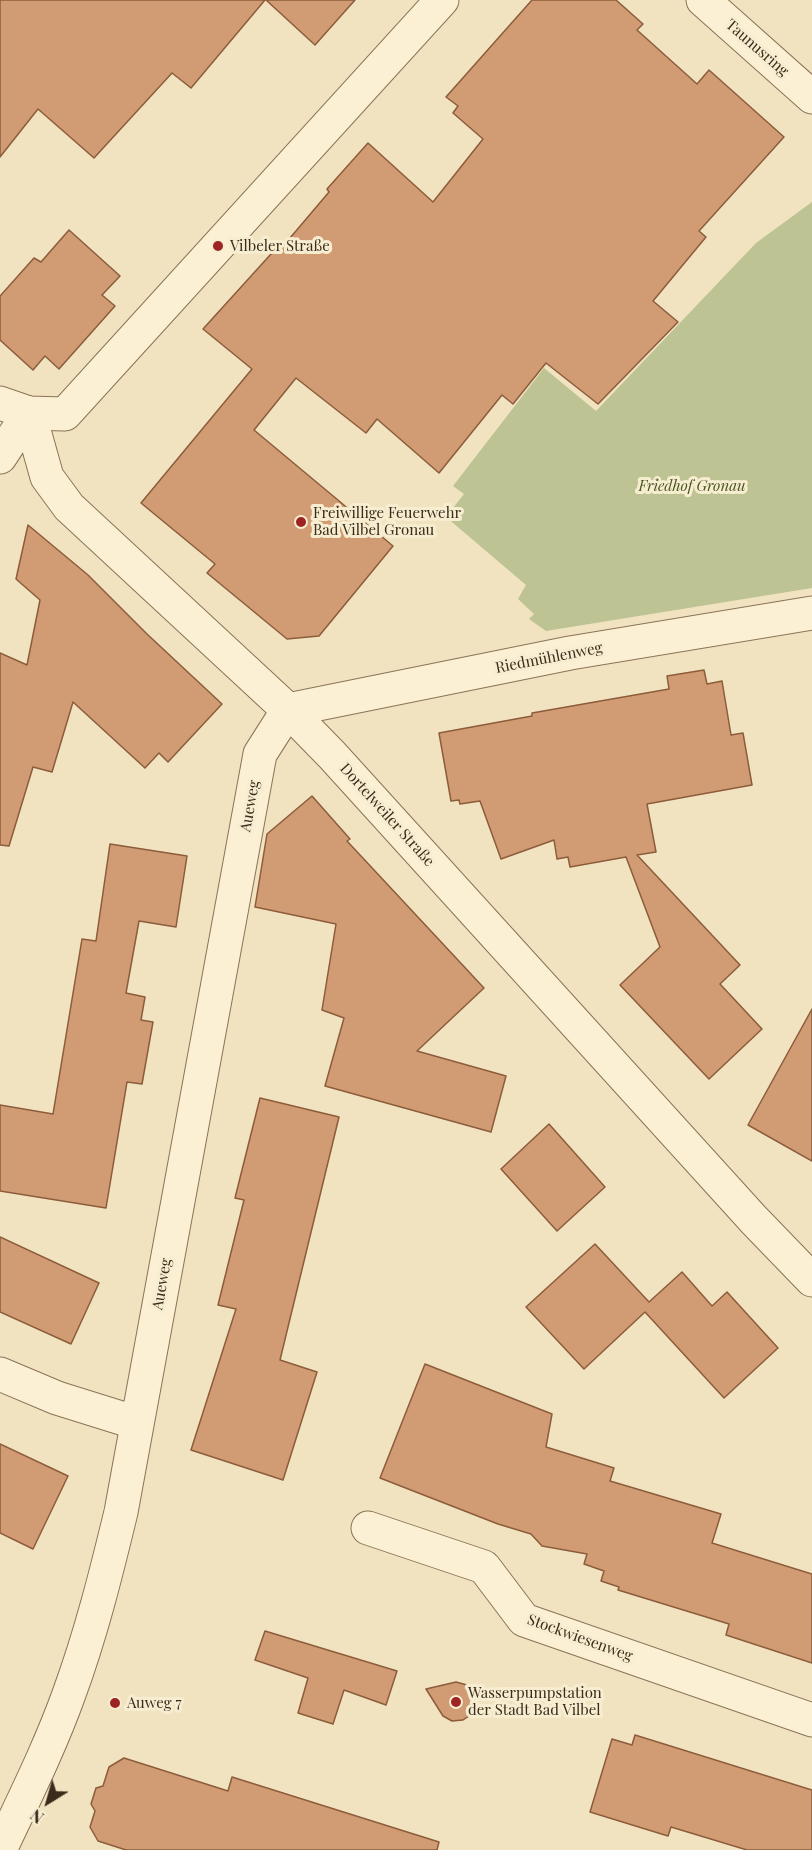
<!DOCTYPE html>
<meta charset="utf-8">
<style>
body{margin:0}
#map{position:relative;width:812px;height:1850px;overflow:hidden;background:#f1e3c0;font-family:"Playfair Display",serif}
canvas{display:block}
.north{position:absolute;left:18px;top:1772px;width:60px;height:60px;-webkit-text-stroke:4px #f7edd0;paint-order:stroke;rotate:217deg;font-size:16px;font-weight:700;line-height:24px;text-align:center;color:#3a2b1c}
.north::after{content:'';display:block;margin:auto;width:21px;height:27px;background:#3a2b1c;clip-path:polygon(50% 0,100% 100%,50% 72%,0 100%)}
</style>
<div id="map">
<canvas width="812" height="1850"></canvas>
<div class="north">N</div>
</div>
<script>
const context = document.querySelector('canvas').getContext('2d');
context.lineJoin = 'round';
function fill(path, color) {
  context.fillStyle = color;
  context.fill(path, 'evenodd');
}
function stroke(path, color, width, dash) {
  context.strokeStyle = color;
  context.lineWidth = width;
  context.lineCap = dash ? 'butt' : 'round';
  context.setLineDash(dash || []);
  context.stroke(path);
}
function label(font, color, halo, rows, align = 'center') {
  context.font = font + ' "Playfair Display",serif';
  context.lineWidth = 6;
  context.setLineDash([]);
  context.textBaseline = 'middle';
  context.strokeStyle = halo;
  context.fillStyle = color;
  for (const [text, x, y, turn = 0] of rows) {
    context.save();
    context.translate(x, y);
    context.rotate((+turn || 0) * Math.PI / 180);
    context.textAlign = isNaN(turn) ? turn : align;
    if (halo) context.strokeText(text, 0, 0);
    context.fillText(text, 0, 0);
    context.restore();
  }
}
const cemetery = new Path2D(`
 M 812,202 L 812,588 L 546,631 L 529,619 L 534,614 L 518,599 L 526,585 L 446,517 L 464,494 L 453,486 L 544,368 L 596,411 L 756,243 Z`);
const building = new Path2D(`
 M 0,0 L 265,0 L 191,88 L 172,73 L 94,158 L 38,109 L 0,157 Z
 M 266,0 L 355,0 L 315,45 Z
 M 532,0 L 616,0 L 643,24 L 637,30 L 697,84 L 709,70 L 784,137 L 699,231 L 706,237 L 653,301 L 678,322 L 598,404 L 546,363 L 513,404 L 502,395 L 439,473 L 377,419 L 366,433 L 296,378 L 254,430 L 393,546 L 319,636 L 287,639 L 207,573 L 215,564 L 141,503 L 252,369 L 203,329 L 271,254 L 290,238 L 329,192 L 327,189 L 368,143 L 433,202 L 483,139 L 453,113 L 458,106 L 446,97 Z
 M 69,230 L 120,276 L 102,295 L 115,306 L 59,369 L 45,356 L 33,370 L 0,340 L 0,296 L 34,258 L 41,262 Z
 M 28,525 L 88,575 L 147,634 L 222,704 L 168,762 L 159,753 L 145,768 L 73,702 L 52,772 L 33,767 L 9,846 L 0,845 L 0,653 L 27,665 L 40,600 L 16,579 Z
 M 704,670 L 707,684 L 722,681 L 731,735 L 743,733 L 752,785 L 647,804 L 656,852 L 637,855 L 740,965 L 720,984 L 762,1029 L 709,1079 L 620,985 L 660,947 L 626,857 L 570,867 L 568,857 L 557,859 L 554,840 L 501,859 L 480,801 L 460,804 L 459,800 L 451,801 L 439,733 L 532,716 L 532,713 L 669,689 L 667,676 Z
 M 312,796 L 350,839 L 347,841 L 484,988 L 417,1051 L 506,1076 L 491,1132 L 325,1086 L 344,1018 L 322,1010 L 336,924 L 255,907 L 267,834 Z
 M 110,844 L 187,856 L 176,927 L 139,921 L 126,993 L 145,997 L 141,1020 L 153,1022 L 142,1084 L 127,1082 L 106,1208 L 0,1191 L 0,1105 L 53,1114 L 82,939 L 96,941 Z
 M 812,1009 L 812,1161 L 748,1125 Z
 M 260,1098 L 339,1117 L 280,1360 L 317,1372 L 283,1480 L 191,1450 L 236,1309 L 218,1305 L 244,1200 L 235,1198 Z
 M 549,1124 L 605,1187 L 557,1231 L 501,1169 Z
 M 0,1237 L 99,1283 L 71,1344 L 0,1312 Z
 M 595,1244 L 649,1302 L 682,1272 L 712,1306 L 727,1292 L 778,1348 L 724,1398 L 645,1312 L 584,1369 L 526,1307 Z
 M 425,1364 L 552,1414 L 546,1447 L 614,1468 L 610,1481 L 721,1514 L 712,1543 L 812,1574 L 812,1663 L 726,1635 L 729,1624 L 618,1590 L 619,1587 L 601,1581 L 604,1571 L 584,1564 L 587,1554 L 542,1546 L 531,1534 L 498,1524 L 380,1478 Z
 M 0,1444 L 68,1476 L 33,1549 L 0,1533 Z
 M 265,1631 L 397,1671 L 386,1705 L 344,1690 L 333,1724 L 298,1713 L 308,1678 L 255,1660 Z
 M 456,1682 L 467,1685 L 477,1698 L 473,1711 L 469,1716 L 463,1720 L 452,1721 L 443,1716 L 426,1689 Z
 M 635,1735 L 812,1790 L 812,1850 L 747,1850 L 671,1827 L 668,1836 L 590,1812 L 612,1739 L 632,1745 Z
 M 124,1758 L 228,1791 L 232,1777 L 439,1842 L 437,1850 L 126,1850 L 98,1841 L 90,1827 L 95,1811 L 91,1804 L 96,1788 L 103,1786 L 109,1767 Z`);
const minor = new Path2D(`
 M 703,0 L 812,97
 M 29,413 L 47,477 L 69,507 L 288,710 L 332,755 L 754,1220 L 812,1280
 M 0,457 L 29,413
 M 0,1374 L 57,1398 L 137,1423
 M 368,1528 L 484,1567 L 524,1620 L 812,1720
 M 0,1850 C 24,1799 50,1747 69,1694 C 91,1634 106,1574 121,1512 L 260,754 L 288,710 L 570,653 L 812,613`);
const tertiary = new Path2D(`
 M 0,403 L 29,413 L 65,414 L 442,0`);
const markers = [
 [218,246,6,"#9e2423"],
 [301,522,6,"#9e2423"],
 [456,1702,6,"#9e2423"],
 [115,1703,6,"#9e2423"]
];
const streetNames = [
 ["Taunusring",757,48,41],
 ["Riedmühlenweg",549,658,-11],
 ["Aueweg",250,806,-80],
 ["Dortelweiler Straße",387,815,48],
 ["Aueweg",162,1284,-80],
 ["Stockwiesenweg",580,1638,20]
];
const poiNames = [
 ["Vilbeler Straße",230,246],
 ["Freiwillige Feuerwehr",313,513],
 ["Bad Vilbel Gronau",313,530],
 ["Wasserpumpstation",468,1693],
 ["der Stadt Bad Vilbel",468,1710],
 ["Auweg 7",127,1703]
];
const parkNames = [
 ["Friedhof Gronau",692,486]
];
fill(cemetery, '#bdc393');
fill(building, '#d19c74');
stroke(building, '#8c5c3b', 1.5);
stroke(minor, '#8b7357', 35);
stroke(tertiary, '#8b7357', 35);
stroke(minor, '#fbf0d4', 33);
stroke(tertiary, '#fbf0d4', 33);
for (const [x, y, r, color] of markers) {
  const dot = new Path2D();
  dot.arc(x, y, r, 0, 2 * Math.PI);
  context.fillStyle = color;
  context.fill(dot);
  stroke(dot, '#f7edd0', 2);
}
label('15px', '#3a2b1c', '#f7edd0', streetNames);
label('15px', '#3a2b1c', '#f7edd0', poiNames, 'left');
label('italic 15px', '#495722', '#f7edd0', parkNames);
</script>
